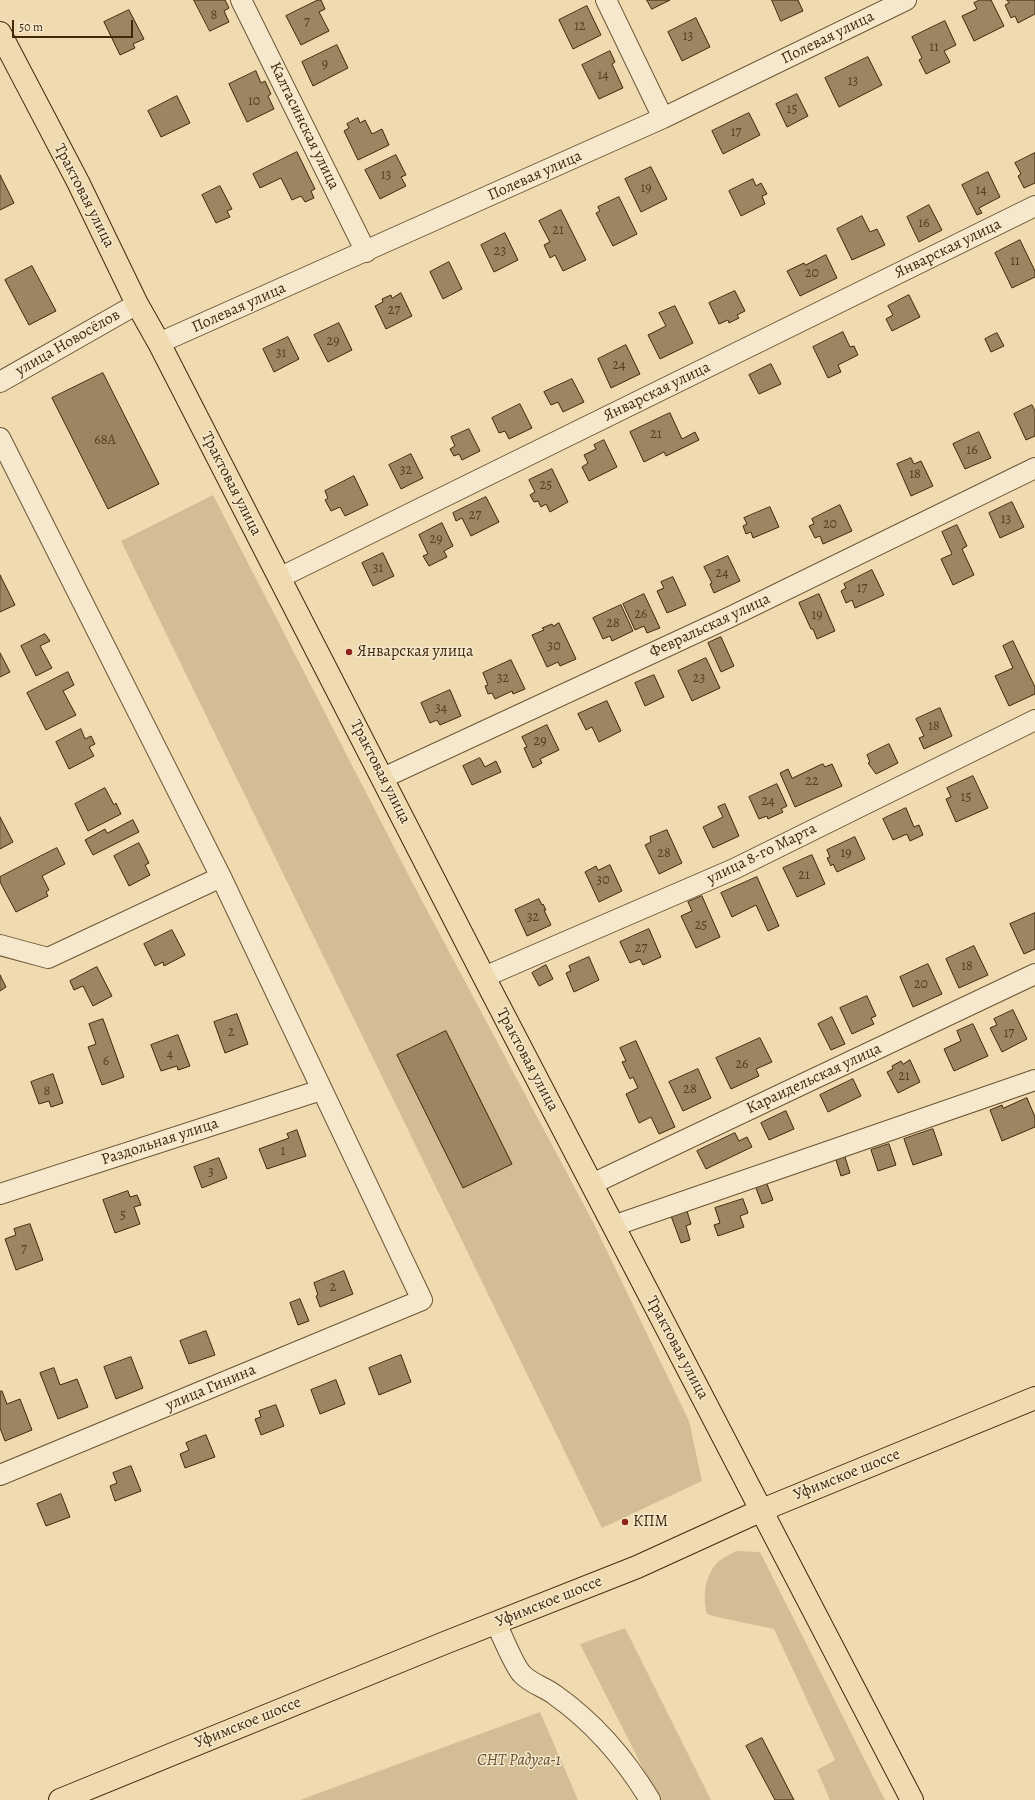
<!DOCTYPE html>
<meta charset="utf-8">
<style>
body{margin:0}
#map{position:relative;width:1035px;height:1800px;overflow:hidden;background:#f0dbb1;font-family:Alegreya,serif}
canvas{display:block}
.scale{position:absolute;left:12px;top:20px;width:121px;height:18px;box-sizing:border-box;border:2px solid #41280a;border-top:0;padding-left:5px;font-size:12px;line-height:14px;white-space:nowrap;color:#41280a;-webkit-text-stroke:3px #f5e8cc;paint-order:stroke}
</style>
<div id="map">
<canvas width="1035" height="1800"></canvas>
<div class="scale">50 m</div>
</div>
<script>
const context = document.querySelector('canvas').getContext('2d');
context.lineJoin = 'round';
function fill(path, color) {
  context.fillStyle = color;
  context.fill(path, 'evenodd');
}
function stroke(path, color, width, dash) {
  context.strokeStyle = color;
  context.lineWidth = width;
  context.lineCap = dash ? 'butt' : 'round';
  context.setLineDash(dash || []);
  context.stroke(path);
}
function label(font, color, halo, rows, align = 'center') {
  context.font = font + ' Alegreya,serif';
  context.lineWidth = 3;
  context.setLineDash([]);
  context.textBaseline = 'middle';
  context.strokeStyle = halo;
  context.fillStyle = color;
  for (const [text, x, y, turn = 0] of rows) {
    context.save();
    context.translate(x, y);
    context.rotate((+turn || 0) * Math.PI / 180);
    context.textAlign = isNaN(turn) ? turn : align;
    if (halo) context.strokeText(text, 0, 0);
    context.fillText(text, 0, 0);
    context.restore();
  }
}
const green = new Path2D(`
 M 213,495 L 411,880 L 593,1222 L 689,1421 L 702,1481 L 602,1528 L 121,541 Z
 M 736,1551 L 760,1552 L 885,1800 L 830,1800 L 817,1770 L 835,1760 L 774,1629 L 717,1617 L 707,1614 C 702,1596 705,1574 719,1561 C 724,1557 731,1554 736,1551 Z
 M 625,1628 L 711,1800 L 659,1800 L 580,1644 Z
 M 540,1712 L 578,1800 L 300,1800 Z`);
const building = new Path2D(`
 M 194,0 L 225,0 L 229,8 L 224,11 L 229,22 L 210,31 Z
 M 318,0 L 321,0 L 325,9 L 319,12 L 329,31 L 301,45 L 286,16 Z
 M 647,0 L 670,0 L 652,9 Z
 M 772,0 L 798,0 L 803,11 L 781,21 Z
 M 980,0 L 991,0 L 1004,26 L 974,41 L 962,16 L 977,9 L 974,3 Z
 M 1007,0 L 1035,0 L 1035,14 L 1018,23 L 1015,16 L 1011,18 L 1005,5 L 1009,3 Z
 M 587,6 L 601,35 L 573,49 L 559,20 Z
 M 129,10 L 144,39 L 133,44 L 135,48 L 120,55 L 104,22 Z
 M 696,18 L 710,47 L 682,61 L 668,32 Z
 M 945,21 L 956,45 L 944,51 L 950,62 L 926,74 L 919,60 L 922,58 L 912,37 Z
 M 337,45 L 348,68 L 313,86 L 302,62 Z
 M 610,51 L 615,62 L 612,64 L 623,88 L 599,99 L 582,65 Z
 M 868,57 L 882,85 L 839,107 L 825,78 Z
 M 256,71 L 261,83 L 265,81 L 271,94 L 268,96 L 274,109 L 247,122 L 229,84 Z
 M 797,94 L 808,116 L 787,127 L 776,104 Z
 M 177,96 L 190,123 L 161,137 L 148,111 Z
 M 749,113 L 760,135 L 723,154 L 712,131 Z
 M 358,118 L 360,123 L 365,120 L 372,134 L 382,129 L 389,145 L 358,160 L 344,131 L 349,128 L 347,124 Z
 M 297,152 L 315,189 L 311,191 L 314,198 L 305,202 L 301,196 L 292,200 L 281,178 L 260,188 L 253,174 Z
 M 1035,153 L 1035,183 L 1024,188 L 1018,176 L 1021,174 L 1015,163 Z
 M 396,155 L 406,175 L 401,177 L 406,186 L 380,199 L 365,170 Z
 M 651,167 L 667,199 L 641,212 L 625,179 Z
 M 988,172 L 1000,197 L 979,208 L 982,213 L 977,215 L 962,185 Z
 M 0,175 L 14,203 L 0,210 Z
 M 753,179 L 756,186 L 761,183 L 767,194 L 762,196 L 765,204 L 741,216 L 729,191 Z
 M 220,186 L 232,209 L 227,211 L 230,217 L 216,223 L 202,195 Z
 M 619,197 L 637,234 L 613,246 L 596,213 L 600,211 L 598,207 Z
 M 929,205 L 942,230 L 919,242 L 907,217 Z
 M 561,210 L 586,260 L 563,271 L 555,255 L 550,258 L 544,245 L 550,242 L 539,221 Z
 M 862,216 L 870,232 L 877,229 L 885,245 L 852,260 L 837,229 Z
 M 505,233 L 518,260 L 494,272 L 481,245 Z
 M 1020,240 L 1035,271 L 1035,277 L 1012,288 L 995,253 Z
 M 826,255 L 837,278 L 800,296 L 787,271 L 804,263 L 805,265 Z
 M 449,262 L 462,289 L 443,299 L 430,272 Z
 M 32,266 L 56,311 L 29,325 L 5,280 Z
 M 735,291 L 745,311 L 737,315 L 739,318 L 729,323 L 728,320 L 719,324 L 709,303 Z
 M 401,293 L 412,316 L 386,329 L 375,306 L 383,302 L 382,299 L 391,295 L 392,298 Z
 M 909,295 L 920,317 L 892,331 L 886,319 L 893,315 L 888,306 Z
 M 675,306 L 693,343 L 660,359 L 648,335 L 666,326 L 659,313 Z
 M 339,323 L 352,350 L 328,362 L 314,335 Z
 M 843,332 L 850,347 L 854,346 L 858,355 L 838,365 L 841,372 L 828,378 L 813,347 Z
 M 997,333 L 1004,346 L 991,352 L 985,339 Z
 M 288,337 L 299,359 L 274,372 L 263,349 Z
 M 626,345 L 640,374 L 611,388 L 598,359 Z
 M 771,364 L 781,384 L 759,394 L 749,375 Z
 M 103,373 L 159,484 L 108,509 L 52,398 Z
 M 572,379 L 584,402 L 563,412 L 558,402 L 551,405 L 544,392 Z
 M 520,404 L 532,428 L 509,439 L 505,431 L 499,433 L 492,418 Z
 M 1032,405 L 1035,411 L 1035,436 L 1026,440 L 1014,414 Z
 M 670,413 L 682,439 L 695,432 L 699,440 L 666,456 L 664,452 L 644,462 L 630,432 Z
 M 469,429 L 480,451 L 462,460 L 459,454 L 454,456 L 450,449 L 455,446 L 451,437 Z
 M 979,432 L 991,458 L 965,469 L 953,444 Z
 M 604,440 L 617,467 L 589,481 L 582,467 L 588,463 L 584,455 L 596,449 L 594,445 Z
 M 411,454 L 423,478 L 401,489 L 389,465 Z
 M 911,458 L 914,464 L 921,461 L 933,486 L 911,496 L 897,464 Z
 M 552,469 L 568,502 L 550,512 L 546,504 L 541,507 L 538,501 L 534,502 L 530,495 L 535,492 L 529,480 Z
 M 354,476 L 368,505 L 345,516 L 340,507 L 331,511 L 325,500 L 328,498 L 325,491 Z
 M 486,497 L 499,522 L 471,536 L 462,518 L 456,521 L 453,513 Z
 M 1012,502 L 1024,527 L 1000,538 L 989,513 Z
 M 840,505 L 852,531 L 823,544 L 820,536 L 815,538 L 809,526 L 814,524 L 812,519 Z
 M 770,507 L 779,527 L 753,538 L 751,532 L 746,534 L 743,526 L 747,524 L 744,518 Z
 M 442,523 L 453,546 L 444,551 L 447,557 L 429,566 L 423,556 L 428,554 L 419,535 Z
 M 957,525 L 967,546 L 962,549 L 974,575 L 953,585 L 941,559 L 952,554 L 942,532 Z
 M 383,553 L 394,576 L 373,586 L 362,563 Z
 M 728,556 L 740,581 L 714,593 L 710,584 L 712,583 L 704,567 Z
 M 872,570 L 884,595 L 855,608 L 852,600 L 846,603 L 841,591 L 846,588 L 844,584 Z
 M 0,575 L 15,605 L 0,612 Z
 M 673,577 L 686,605 L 667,613 L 657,591 L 664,588 L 661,582 Z
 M 644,594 L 660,628 L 647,633 L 644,626 L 635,630 L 623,604 Z
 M 819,594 L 835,631 L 817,639 L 813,629 L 811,629 L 799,603 Z
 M 621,605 L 633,631 L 612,641 L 610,636 L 603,639 L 593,618 Z
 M 559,623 L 576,659 L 560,666 L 558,662 L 547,667 L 532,635 L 544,630 L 542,628 L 552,624 L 553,626 Z
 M 45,634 L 50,641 L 40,646 L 52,668 L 36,676 L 21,646 Z
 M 721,637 L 734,666 L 721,672 L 708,643 Z
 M 1013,641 L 1035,687 L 1035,694 L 1009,706 L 995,676 L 1013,668 L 1003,646 Z
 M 0,653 L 10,672 L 0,677 Z
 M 706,658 L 720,688 L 692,701 L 678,671 Z
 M 511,660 L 525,689 L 513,694 L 512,691 L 495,699 L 492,693 L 488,694 L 485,686 L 488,685 L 483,673 Z
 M 68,672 L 74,685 L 63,691 L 76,715 L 46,730 L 27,693 Z
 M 654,675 L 664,697 L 645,706 L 635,683 Z
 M 450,690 L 461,716 L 440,725 L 437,720 L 430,723 L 421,703 Z
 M 607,701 L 621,731 L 599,742 L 592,727 L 586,730 L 578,714 Z
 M 940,708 L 952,736 L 924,749 L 919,738 L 924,736 L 916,719 Z
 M 547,725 L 559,750 L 540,759 L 542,763 L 533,768 L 524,748 L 527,747 L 522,737 Z
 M 81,729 L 85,739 L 91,736 L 95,744 L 89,747 L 94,756 L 69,769 L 56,742 Z
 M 889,744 L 898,763 L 876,774 L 868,763 L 870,762 L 867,755 Z
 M 480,758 L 485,767 L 496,761 L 501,772 L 472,785 L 463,766 Z
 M 823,764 L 825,767 L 832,764 L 842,786 L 795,807 L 780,773 L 788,769 L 792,778 Z
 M 973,776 L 988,808 L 956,822 L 946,799 L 951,797 L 947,788 Z
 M 777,784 L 787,806 L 781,809 L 783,812 L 768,819 L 767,816 L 759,819 L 749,797 Z
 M 105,788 L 114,805 L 116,803 L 121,814 L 88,831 L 75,804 Z
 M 725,804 L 739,836 L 713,848 L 703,827 L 723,817 L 718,807 Z
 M 906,808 L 914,827 L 919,825 L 923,835 L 910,841 L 907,834 L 893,840 L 883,819 Z
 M 0,817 L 13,842 L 0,849 Z
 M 133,820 L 139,832 L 93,855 L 85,840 L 105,829 L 107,833 Z
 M 667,830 L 682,863 L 659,874 L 645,845 L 651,842 L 650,837 Z
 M 855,837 L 865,859 L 837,872 L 833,864 L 831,866 L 827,858 L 830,857 L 827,850 Z
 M 139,843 L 149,863 L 145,865 L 150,875 L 129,886 L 114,856 Z
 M 57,848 L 65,864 L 42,876 L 49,890 L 46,892 L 48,896 L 16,912 L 0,882 L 0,877 Z
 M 812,855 L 825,884 L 797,897 L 783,868 Z
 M 610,865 L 622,891 L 599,902 L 585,872 L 596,866 L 598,870 Z
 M 757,877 L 779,926 L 768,931 L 756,905 L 732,917 L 721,893 Z
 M 702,896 L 720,937 L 696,948 L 681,916 L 692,911 L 688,902 Z
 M 539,899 L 542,905 L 543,904 L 546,910 L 544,910 L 551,925 L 527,936 L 515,910 Z
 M 1035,913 L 1035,949 L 1024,954 L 1010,924 Z
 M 649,929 L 661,957 L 643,965 L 640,959 L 630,963 L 620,942 Z
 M 172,930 L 185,955 L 164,966 L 163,962 L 155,966 L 144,944 Z
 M 974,946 L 988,975 L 959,988 L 946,959 Z
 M 589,957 L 599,980 L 574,992 L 566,973 L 571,971 L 569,966 Z
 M 928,964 L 942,994 L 913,1007 L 900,977 Z
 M 546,965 L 553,979 L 539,986 L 532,973 Z
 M 97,967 L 112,996 L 93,1006 L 83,986 L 74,990 L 70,981 Z
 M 0,975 L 6,987 L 0,991 Z
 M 867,996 L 876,1016 L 871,1018 L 874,1024 L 852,1034 L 840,1008 Z
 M 1013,1010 L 1027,1039 L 1002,1052 L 990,1028 L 997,1025 L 994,1019 Z
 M 237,1014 L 248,1044 L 225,1053 L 214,1022 Z
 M 832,1017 L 845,1044 L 831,1050 L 818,1024 Z
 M 103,1019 L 124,1077 L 102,1085 L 88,1047 L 96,1044 L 89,1024 Z
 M 973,1024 L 988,1056 L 954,1071 L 944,1049 L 961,1041 L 957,1031 Z
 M 446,1031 L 512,1164 L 463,1188 L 397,1055 Z
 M 178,1035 L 190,1066 L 178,1070 L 177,1066 L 161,1071 L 151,1045 Z
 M 760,1038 L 772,1062 L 756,1069 L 759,1076 L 731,1089 L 716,1058 Z
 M 636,1041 L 675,1127 L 659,1134 L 651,1117 L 639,1123 L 626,1094 L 638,1088 L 633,1077 L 630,1079 L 622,1062 L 626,1061 L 620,1048 Z
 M 910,1060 L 920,1082 L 898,1093 L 887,1072 L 893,1069 L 892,1066 L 901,1061 L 903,1064 Z
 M 698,1069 L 711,1098 L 683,1111 L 669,1082 Z
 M 53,1074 L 63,1103 L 51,1107 L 49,1101 L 39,1104 L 31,1082 Z
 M 853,1079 L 861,1096 L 828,1112 L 820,1095 Z
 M 1027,1098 L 1035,1117 L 1035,1127 L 1002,1141 L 990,1110 L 1002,1105 L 1003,1108 Z
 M 786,1111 L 794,1129 L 769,1140 L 761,1123 Z
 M 933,1129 L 942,1155 L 913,1165 L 904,1139 Z
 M 297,1130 L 306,1156 L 267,1169 L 259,1149 L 289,1138 L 287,1134 Z
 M 735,1133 L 739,1141 L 747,1137 L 752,1147 L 706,1169 L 697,1151 Z
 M 889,1144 L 896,1165 L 878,1171 L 871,1150 Z
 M 845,1157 L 850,1173 L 841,1176 L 836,1160 Z
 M 219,1158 L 227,1178 L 202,1188 L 194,1167 Z
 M 767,1184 L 773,1200 L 762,1204 L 756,1188 Z
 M 128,1191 L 130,1197 L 137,1195 L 141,1205 L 134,1207 L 140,1224 L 115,1233 L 103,1200 Z
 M 743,1199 L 748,1213 L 740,1216 L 744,1227 L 718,1236 L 714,1225 L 720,1223 L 715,1208 Z
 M 687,1211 L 691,1224 L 686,1226 L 690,1240 L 681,1243 L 671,1216 Z
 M 30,1224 L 43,1260 L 16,1270 L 5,1239 L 16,1235 L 14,1229 Z
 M 344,1271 L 353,1294 L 320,1307 L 316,1296 L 318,1295 L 314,1283 Z
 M 300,1299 L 309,1321 L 298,1325 L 290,1303 Z
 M 206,1331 L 215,1355 L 189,1364 L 180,1341 Z
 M 401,1355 L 411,1382 L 379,1395 L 369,1368 Z
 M 131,1357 L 143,1388 L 116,1399 L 104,1367 Z
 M 54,1368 L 60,1385 L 77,1379 L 88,1407 L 58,1419 L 40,1373 Z
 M 336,1380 L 345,1404 L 320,1414 L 311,1390 Z
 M 2,1391 L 7,1404 L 20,1399 L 32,1430 L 5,1441 L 0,1428 L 0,1392 Z
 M 276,1405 L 284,1426 L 261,1435 L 255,1419 L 261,1417 L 259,1411 Z
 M 206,1435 L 215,1457 L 185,1468 L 180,1454 L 189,1450 L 186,1443 Z
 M 131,1466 L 141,1491 L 115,1501 L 110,1486 L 117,1483 L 113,1473 Z
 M 61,1494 L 70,1517 L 46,1526 L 37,1504 Z
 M 762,1738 L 794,1800 L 775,1800 L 746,1746 Z`);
const minor = new Path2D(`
 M 241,0 L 366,252
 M 606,0 L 663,118
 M 159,343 L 663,118 L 906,0
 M 0,382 L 137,304
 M 0,438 L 221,877 L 422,1300 L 0,1475
 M 279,578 L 1035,206
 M 383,778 L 728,618 L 1035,468
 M 0,945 L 48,958 L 221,877
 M 484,977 L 734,869 L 1035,720
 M 592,1184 L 1035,974
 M 0,1194 L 321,1090
 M 613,1226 L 1035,1080
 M 496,1623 C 502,1635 514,1666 522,1674 C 531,1684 545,1687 555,1695 C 593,1722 626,1760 650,1800`);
const major = new Path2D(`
 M 0,33 L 78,182 L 137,304 L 159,343 L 484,977 L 912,1800
 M 60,1800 L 442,1644 L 637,1567 L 762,1510 L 1035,1398`);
const markers = [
 [349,652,4,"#8f2418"],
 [625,1522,4,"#8f2418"]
];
const numberNames = [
 ["8",214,16],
 ["7",307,23],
 ["12",580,27],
 ["13",688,37],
 ["11",934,48],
 ["9",325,65],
 ["14",603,76],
 ["13",853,82],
 ["10",254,102],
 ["15",792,110],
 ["17",736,133],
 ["13",386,176],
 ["19",646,189],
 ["14",981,191],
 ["16",924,224],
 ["21",558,231],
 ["23",500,252],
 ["11",1015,262],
 ["20",812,274],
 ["27",394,311],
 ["29",333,342],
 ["31",281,354],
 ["24",619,366],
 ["21",656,435],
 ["68А",105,441],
 ["16",972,451],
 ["32",406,471],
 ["18",915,475],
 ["25",546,486],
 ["27",475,516],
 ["13",1006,520],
 ["20",830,525],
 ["29",436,540],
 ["31",378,569],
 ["24",722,574],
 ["17",862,589],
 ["26",641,615],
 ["19",817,616],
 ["28",613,624],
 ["30",554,647],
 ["32",503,679],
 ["23",699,679],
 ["34",441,709],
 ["18",934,727],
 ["29",540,742],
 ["22",812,782],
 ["15",966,798],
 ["24",768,802],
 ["28",664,854],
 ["19",846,854],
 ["21",804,876],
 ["30",603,881],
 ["32",533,918],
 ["25",701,926],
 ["27",641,949],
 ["18",967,967],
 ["20",921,985],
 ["2",231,1033],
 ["17",1009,1034],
 ["4",170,1055],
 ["6",106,1062],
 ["26",742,1065],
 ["21",904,1077],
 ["28",690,1090],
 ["8",47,1092],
 ["1",283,1152],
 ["3",211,1173],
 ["5",123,1216],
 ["7",24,1250],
 ["2",333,1288]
];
const streetNames = [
 ["Полевая улица",828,38,-26],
 ["Калтасинская улица",304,126,64],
 ["Полевая улица",535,176,-24],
 ["Трактовая улица",84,196,63],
 ["Январская улица",948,249,-26],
 ["Полевая улица",239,308,-24],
 ["улица Новосёлов",68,343,-30],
 ["Январская улица",657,392,-26],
 ["Трактовая улица",231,484,63],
 ["Февральская улица",710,626,-25],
 ["Трактовая улица",380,772,63],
 ["улица 8-го Марта",762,854,-26],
 ["Трактовая улица",527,1060,62],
 ["Караидельская улица",814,1079,-25],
 ["Раздольная улица",160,1142,-18],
 ["Трактовая улица",677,1348,62],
 ["улица Гинина",211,1388,-23],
 ["Уфимское шоссе",847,1475,-22],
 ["Уфимское шоссе",549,1602,-22],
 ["Уфимское шоссе",248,1723,-22]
];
const poiNames = [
 ["Январская улица",357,652],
 ["КПМ",633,1522]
];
const parkNames = [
 ["СНТ Радуга-1",519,1761]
];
fill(green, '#d2bd95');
fill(building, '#9c8561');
stroke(building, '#41280a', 1);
stroke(minor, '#6d5534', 22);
stroke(major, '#41280a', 24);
stroke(minor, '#f5e8cc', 20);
stroke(major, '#f0dbb1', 22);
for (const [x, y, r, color] of markers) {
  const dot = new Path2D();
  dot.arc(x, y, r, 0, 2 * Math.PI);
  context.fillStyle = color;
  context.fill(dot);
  stroke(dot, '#f5e8cc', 1.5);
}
label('14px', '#583f20', null, numberNames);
label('16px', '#41280a', '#f5e8cc', streetNames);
label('16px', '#41280a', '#f5e8cc', poiNames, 'left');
label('italic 16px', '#654d2d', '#f5e8cc', parkNames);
</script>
